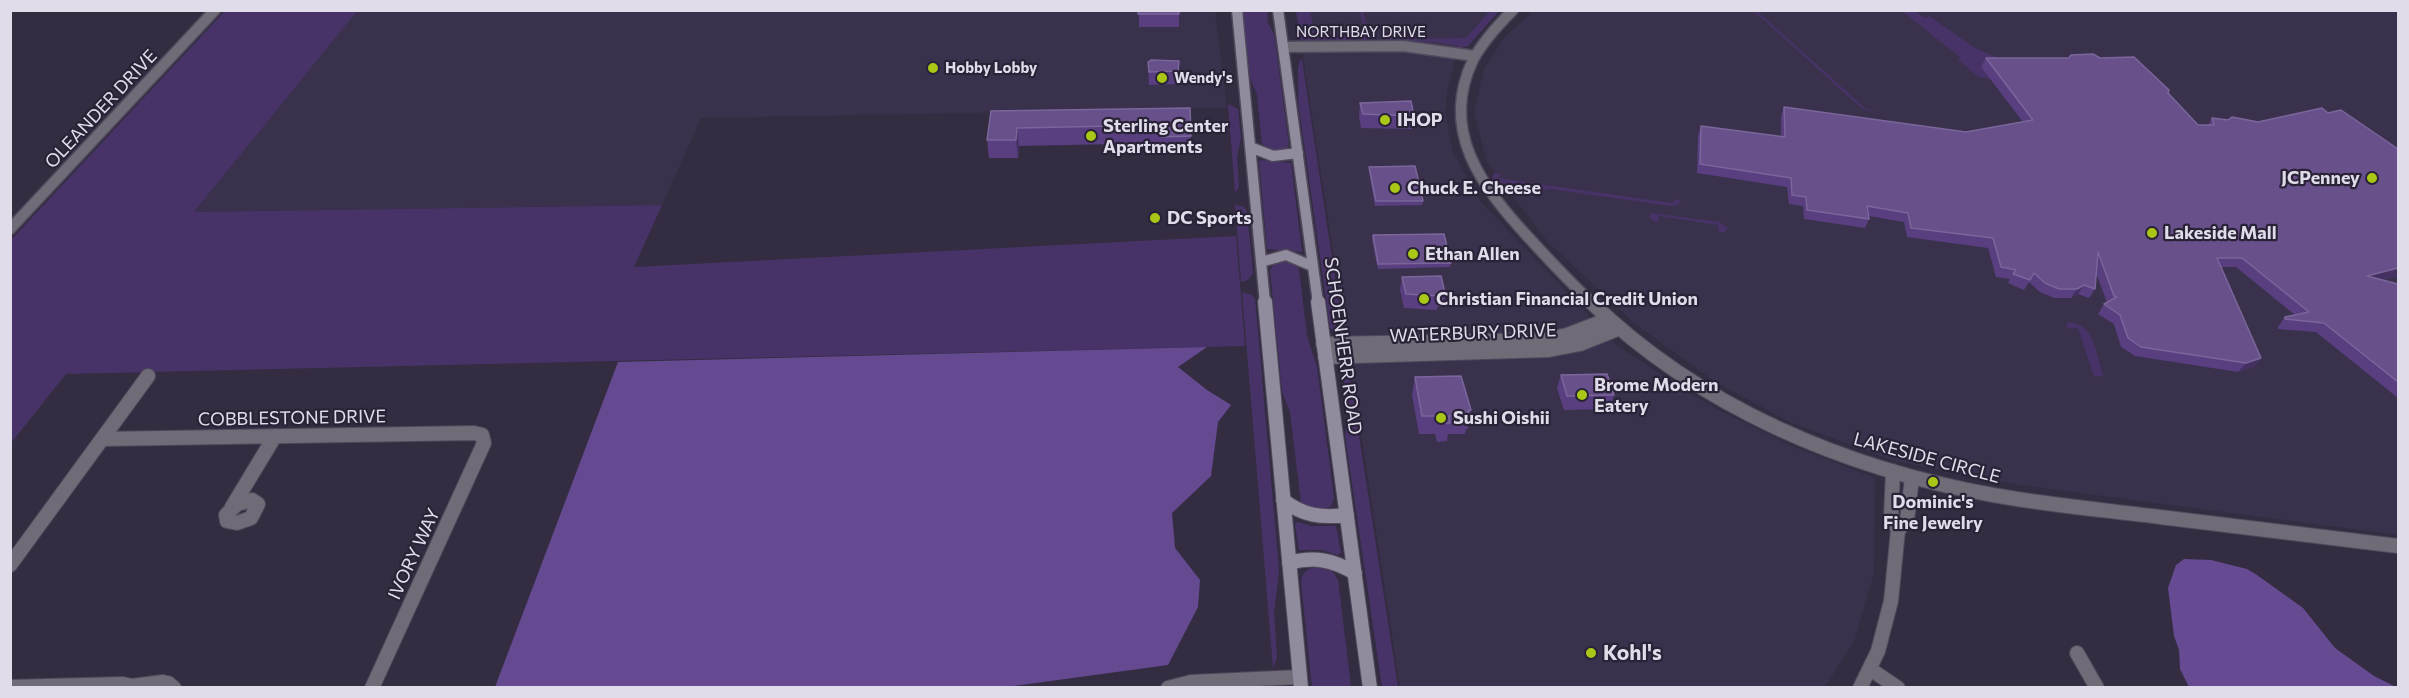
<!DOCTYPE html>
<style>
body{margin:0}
#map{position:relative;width:2409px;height:698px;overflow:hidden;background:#342d42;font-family:Commissioner,sans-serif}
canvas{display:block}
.frame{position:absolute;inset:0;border:12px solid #e0dcea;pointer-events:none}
</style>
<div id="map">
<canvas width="2409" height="698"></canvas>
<div class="frame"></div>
</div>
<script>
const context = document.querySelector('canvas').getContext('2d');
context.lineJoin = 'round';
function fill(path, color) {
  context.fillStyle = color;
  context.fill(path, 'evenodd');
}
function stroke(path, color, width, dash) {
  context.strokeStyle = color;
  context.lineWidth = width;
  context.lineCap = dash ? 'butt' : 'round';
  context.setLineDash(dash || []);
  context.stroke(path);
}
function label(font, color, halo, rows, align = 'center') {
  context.font = font + ' Commissioner,sans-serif';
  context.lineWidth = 4.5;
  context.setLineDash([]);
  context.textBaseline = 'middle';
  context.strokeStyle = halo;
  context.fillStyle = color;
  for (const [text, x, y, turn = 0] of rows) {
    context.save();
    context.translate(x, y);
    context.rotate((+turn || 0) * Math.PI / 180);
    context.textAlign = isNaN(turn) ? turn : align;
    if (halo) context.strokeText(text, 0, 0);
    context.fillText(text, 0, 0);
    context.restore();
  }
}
const built = new Path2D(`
 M 2389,10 L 2398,14 L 2398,535 L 2020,485 L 1894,461 L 1792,423 L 1717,383 L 1634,323 L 1547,241 L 1487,162 L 1474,112 L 1484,69 L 1504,38 L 1533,11 Z
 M 356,11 L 1215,11 L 1227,108 L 701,118 L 662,205 L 194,212 Z
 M 1296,11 L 1498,11 L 1458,46 L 1447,92 L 1445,112 L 1453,153 L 1481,202 L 1618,346 L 1691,394 L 1717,409 L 1790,445 L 1875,478 L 1874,573 L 1855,639 L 1825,687 L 1400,687 Z`);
const green = new Path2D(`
 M 225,11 L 357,11 L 194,212 L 662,205 L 634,267 L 1236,236 L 1245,346 L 66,374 L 11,443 L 11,240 Z
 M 1243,11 L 1267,11 L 1268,23 L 1274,34 L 1289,145 L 1286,149 L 1272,152 L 1262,144 L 1257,95 L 1250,77 Z
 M 1296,11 L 1310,11 L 1314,33 L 1321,34 L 1322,37 L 1358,37 L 1358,33 L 1364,33 L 1360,11 L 1363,11 L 1370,40 L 1301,41 Z
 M 1490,11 L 1499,11 L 1468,46 L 1457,49 L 1458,46 L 1435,42 L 1382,40 L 1383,36 L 1391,35 L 1394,39 L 1466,38 Z
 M 1754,11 L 1757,11 L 1865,108 L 1875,111 L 1867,110 L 1859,106 Z
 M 1902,11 L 1915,11 L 1925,18 L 1929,16 L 1975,48 L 1996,57 L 1983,69 L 1990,79 L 1979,77 L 1958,60 L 1960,57 Z
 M 1301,59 L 1302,60 L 1344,337 L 1334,334 L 1330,327 L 1298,101 C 1300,89 1295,67 1301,59 Z
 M 1228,104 L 1238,109 L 1241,138 L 1237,157 L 1239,187 L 1235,193 Z
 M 1262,160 L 1291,163 L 1302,252 L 1267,249 L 1259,161 Z
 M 1495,173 L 1501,174 L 1498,178 L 1671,203 L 1677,199 L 1681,200 L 1678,205 L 1671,206 L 1550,189 L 1508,192 L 1499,188 L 1492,177 Z
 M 1235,204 L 1244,207 L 1247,212 L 1253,273 L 1248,280 L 1241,282 Z
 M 1651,213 L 1719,222 L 1728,228 L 1725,232 L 1719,232 L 1718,225 L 1659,216 L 1657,223 L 1649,218 Z
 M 1286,261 L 1295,264 L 1299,270 L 1307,336 L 1317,367 L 1334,498 L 1331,506 C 1322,512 1308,511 1301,503 L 1290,412 L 1282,391 L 1270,270 L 1276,262 Z
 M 1242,292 L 1252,295 L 1255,299 L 1279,570 L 1274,613 L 1277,657 L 1273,668 Z
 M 2068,322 C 2094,322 2097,356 2103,376 L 2094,377 L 2078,328 L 2069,329 L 2066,325 Z
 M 1347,365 L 1348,365 L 1398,687 L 1382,687 L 1345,435 L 1349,415 L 1342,371 Z
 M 1298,522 L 1311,526 L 1336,526 L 1341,553 L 1337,555 L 1323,550 L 1299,550 L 1295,524 Z
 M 1321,566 L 1332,571 L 1338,580 L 1351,687 L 1312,687 L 1301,582 C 1302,571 1310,567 1321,566 Z`);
const forest = new Path2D(`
 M 1207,347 L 1178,367 L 1207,390 L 1231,405 L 1218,422 L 1211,476 L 1172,513 L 1175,548 L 1200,580 L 1198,607 L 1168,665 L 999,688 L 495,687 L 618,362 Z`);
const water = new Path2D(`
 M 2184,559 L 2211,560 L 2247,569 L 2257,575 L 2303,608 L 2335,648 L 2374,676 L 2396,687 L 2189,687 L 2180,669 L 2179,650 L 2174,636 L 2168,588 L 2176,565 Z`);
const minorFar1 = new Path2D(`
 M 1513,10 C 1498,25 1483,41 1473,60 C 1439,131 1482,187 1529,238 C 1549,260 1570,282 1592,303
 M 1283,47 L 1403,46 L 1475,56
 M 10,229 L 215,10`);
const minor = new Path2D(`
 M 1591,302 C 1699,407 1846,469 1993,495 C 2048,505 2104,510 2160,517 C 2239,526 2318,537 2398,546
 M 1323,344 L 1543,340 L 1567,335 L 1609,319
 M 1325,357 L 1549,350 L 1580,344 L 1620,328
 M 102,439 L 474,433 L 482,435 L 484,443 L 372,688
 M 252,500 L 258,504 L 251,518 L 237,523 L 227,521 L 226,515 L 237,504 Z
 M 232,507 L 275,436
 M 1898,530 L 1907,521 L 1912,477
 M 10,565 L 148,376
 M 2077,653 L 2097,688
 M 1870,669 L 1898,688
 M 155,684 L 168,683 L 174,688
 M 10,687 L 123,684 L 132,686 L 163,682
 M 1168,688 L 1191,682 L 1300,677
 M 1860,688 L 1878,651 L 1891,601 L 1898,530 L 1891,516 L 1893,471`);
const secondaryFar1 = new Path2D(`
 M 1237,10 L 1265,303
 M 1278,10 L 1318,303
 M 1250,147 L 1273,156 L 1298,153
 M 1261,262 L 1286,255 L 1312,266`);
const secondary = new Path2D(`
 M 1265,302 L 1301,688
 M 1318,302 L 1370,688
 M 1283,500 C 1303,516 1322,518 1347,515
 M 1289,563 C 1314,556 1333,560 1355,573`);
const wall = new Path2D(`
 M 1139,10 L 1179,10 L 1179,27 L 1139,27 Z
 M 1986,58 L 2168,93 L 2198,125 L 2208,125 L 2212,118 L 2228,120 L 2258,122 L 2328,113 L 2398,149 L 2398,276 L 2382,280 L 2398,284 L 2398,398 L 2316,332 L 2278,329 L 2278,327 L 2285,317 L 2295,315 L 2236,267 L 2221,267 L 2261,358 L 2254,367 L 2238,372 L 2135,356 L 2121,347 L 2114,324 L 2098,314 L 2104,304 L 2107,302 L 2096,273 L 2095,289 L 2089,298 L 2078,294 L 2071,298 L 2054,298 L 2040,292 L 2029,282 L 2024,290 L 2008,283 L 2010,279 L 1996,277 L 1988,248 L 1907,237 L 1904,222 L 1869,216 L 1869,219 L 1865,228 L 1804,219 L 1803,206 L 1789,204 L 1787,187 L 1697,173 L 1698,135 L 1701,126 L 1781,137 L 1781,116 L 1784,107 L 1966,132 L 2023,122 L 1981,67 Z
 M 1179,61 L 1179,84 L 1149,85 L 1148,62 Z
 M 1360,103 L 1414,116 L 1412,129 L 1361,128 L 1359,116 Z
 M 1190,108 L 1191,154 L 1162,154 L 1162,143 L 1019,146 L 1018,158 L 989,158 L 987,140 L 991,111 Z
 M 1369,167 L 1423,201 L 1422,205 L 1375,206 L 1369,172 Z
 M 1373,235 L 1451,263 L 1450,267 L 1378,269 L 1372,240 Z
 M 1402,277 L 1445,293 L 1443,307 L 1437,307 L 1437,310 L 1404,308 L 1400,290 Z
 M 1561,375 L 1614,395 L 1609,409 L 1564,410 L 1557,388 Z
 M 1415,377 L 1471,410 L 1468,429 L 1466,429 L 1465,434 L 1448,434 L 1447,441 L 1437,442 L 1435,434 L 1419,434 L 1412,395 Z`);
const shadedWall = new Path2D(`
 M 1017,128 L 1019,146 L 1018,158 L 1016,140 Z
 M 2398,268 L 2398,276 L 2359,285 L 2367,276 Z
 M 2084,285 L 2078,294 L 2071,298 L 2077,289 Z
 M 2261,358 L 2254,367 L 2238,372 L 2246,363 Z`);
const building = new Path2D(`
 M 1139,10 L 1179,10 L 1179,14 L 1138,14 Z
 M 2093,54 L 2100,58 L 2134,57 L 2169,90 L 2168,93 L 2198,125 L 2214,125 L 2212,118 L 2228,120 L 2232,117 L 2258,122 L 2322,108 L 2328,113 L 2341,110 L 2398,149 L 2398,268 L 2367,276 L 2398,284 L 2398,382 L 2324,323 L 2285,319 L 2285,317 L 2309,312 L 2242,258 L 2217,258 L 2261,358 L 2246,363 L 2141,347 L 2128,338 L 2120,315 L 2104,304 L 2117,297 L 2114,296 L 2098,252 L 2095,289 L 2084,285 L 2077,289 L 2059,289 L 2045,283 L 2034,273 L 2030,280 L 2013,274 L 2016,270 L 2001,267 L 1993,238 L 1911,228 L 1908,213 L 1867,206 L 1869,219 L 1807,210 L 1806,197 L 1792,195 L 1791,178 L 1700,164 L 1701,126 L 1785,137 L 1784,107 L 1966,132 L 2033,120 L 1986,58 L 2069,58 L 2071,55 Z
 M 1151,60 L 1179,61 L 1178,71 L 1149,72 L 1148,62 Z
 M 1411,101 L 1414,116 L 1363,114 L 1360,103 Z
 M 1190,108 L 1191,136 L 1162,137 L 1161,125 L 1017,128 L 1016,140 L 987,140 L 991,111 Z
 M 1415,166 L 1423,201 L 1376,201 L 1369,167 Z
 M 1444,234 L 1451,263 L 1378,264 L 1373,235 Z
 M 1441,276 L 1445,293 L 1438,294 L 1439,296 L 1406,294 L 1402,277 Z
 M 1607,374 L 1614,395 L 1567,396 L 1561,375 Z
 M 1461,376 L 1471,410 L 1468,411 L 1469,415 L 1449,416 L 1450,423 L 1440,423 L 1439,416 L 1422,416 L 1415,377 Z`);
const markers = [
 [933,68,6,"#aac717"],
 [1162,78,6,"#aac717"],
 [1385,120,6,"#aac717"],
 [1091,136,6,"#aac717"],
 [2372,178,6,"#aac717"],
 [1395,188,6,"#aac717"],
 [1155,218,6,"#aac717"],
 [2152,233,6,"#aac717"],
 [1413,254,6,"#aac717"],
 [1424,299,6,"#aac717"],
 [1582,395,6,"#aac717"],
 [1441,418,6,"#aac717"],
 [1933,482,6,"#aac717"],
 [1591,653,6,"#aac717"]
];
const farStreetnames = [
 ["NORTHBAY DRIVE",1361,32]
];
const farPoinames = [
 ["Hobby Lobby",945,68],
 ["Wendy's",1174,78]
];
const streetNames = [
 ["OLEANDER DRIVE",101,109,-47],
 ["WATERBURY DRIVE",1473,333,-2],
 ["SCHOENHERR ROAD",1343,346,82],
 ["COBBLESTONE DRIVE",292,418,-1],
 ["LAKESIDE CIRCLE",1927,458,15],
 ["IVORY WAY",414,554,-65]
];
const poiNames = [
 ["IHOP",1397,120],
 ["Sterling Center",1103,126],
 ["Apartments",1103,147],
 ["JCPenney",2360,178,"right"],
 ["Chuck E. Cheese",1407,188],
 ["DC Sports",1167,218],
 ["Lakeside Mall",2164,233],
 ["Ethan Allen",1425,254],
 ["Christian Financial Credit Union",1436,299],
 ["Brome Modern",1594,385],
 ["Eatery",1594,406],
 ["Sushi Oishii",1453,418],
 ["Dominic's",1933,502,"center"],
 ["Fine Jewelry",1933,523,"center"]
];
const nearPoinames = [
 ["Kohl's",1603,653]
];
fill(built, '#3a314d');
fill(green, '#473367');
fill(forest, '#654a92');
fill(water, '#664b92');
stroke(minorFar1, '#50495d', 13);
stroke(minor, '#50495d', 16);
stroke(secondaryFar1, '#50495d', 13);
stroke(secondary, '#50495d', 16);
stroke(minorFar1, '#6f6b77', 10);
stroke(minor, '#6f6b77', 14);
stroke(secondaryFar1, '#918c9d', 10);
stroke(secondary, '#918c9d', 14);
fill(wall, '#593f80');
fill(shadedWall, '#443162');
fill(building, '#68508b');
stroke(building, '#7a669a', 1.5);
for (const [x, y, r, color] of markers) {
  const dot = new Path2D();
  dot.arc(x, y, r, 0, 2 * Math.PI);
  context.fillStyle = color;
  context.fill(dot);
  stroke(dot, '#2a2338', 2);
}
label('15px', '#e0dcea', '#2a2338', farStreetnames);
label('bold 15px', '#e0dcea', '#2a2338', farPoinames, 'left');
label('18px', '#e0dcea', '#2a2338', streetNames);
label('bold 18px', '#e0dcea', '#2a2338', poiNames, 'left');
label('bold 21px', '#e0dcea', '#2a2338', nearPoinames, 'left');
</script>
